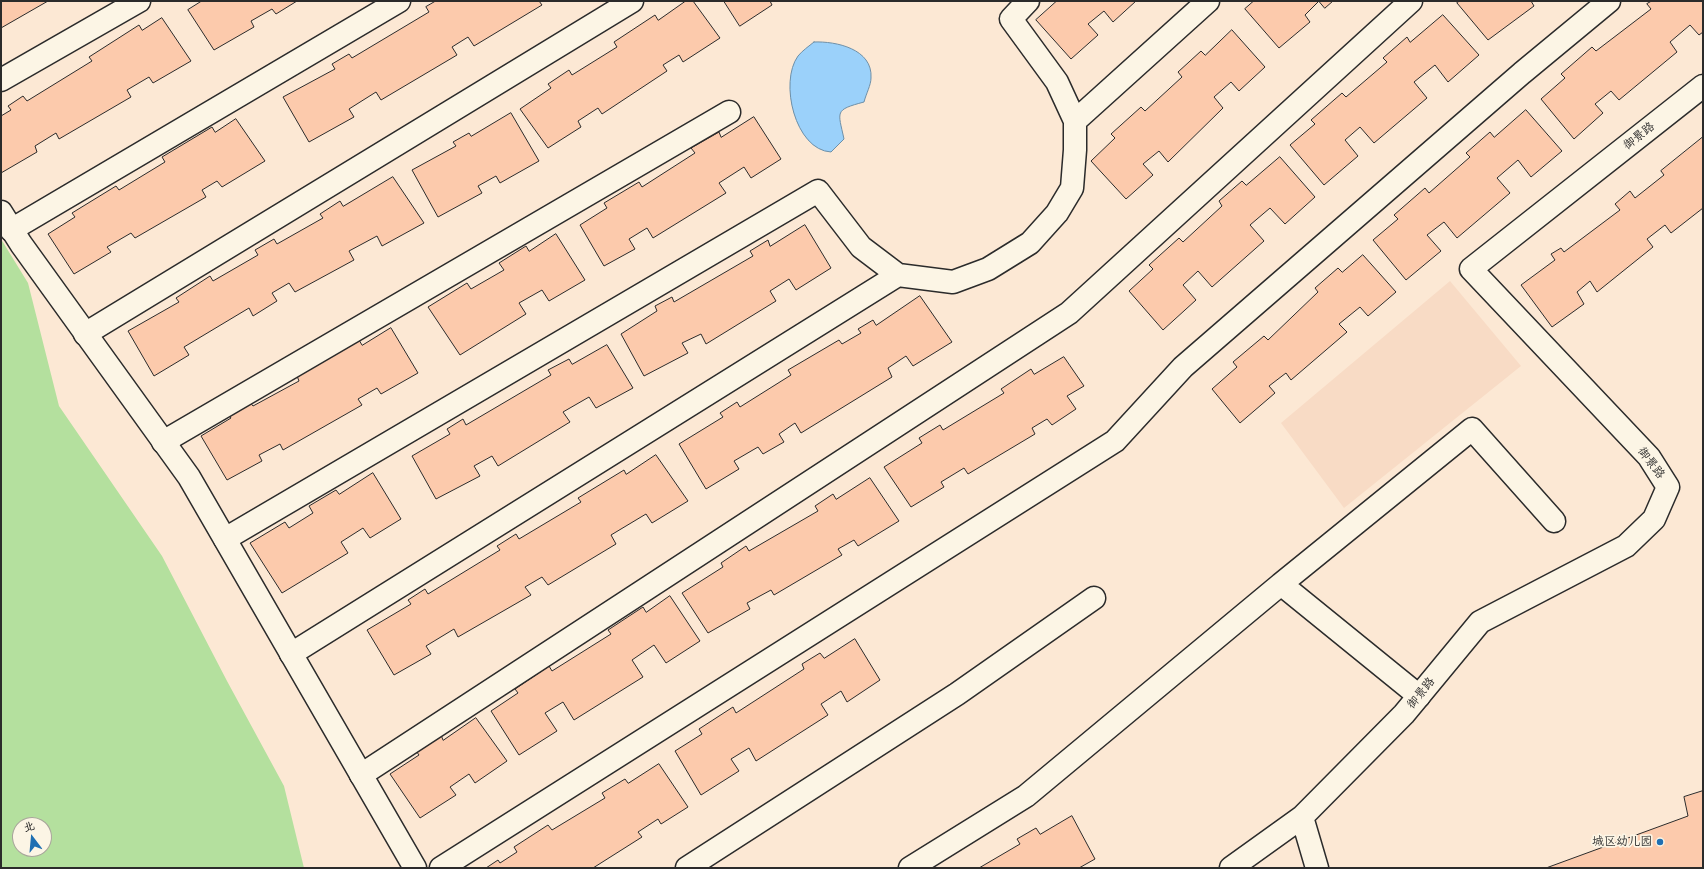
<!DOCTYPE html>
<meta charset="utf-8">
<style>
body{margin:0}
#map{position:relative;width:1704px;height:869px;overflow:hidden;background:#fce8d4;font-family:Delius,"LXGW WenKai TC",sans-serif}
canvas{display:block}
.frame{position:absolute;inset:0;border:2px solid #2b2b2b;pointer-events:none}
.north{position:absolute;left:12px;top:817px;width:40px;height:40px;box-sizing:border-box;background:#fcf5e5;border:1px solid #a8a49b;border-radius:50%;rotate:344deg;font-size:11px;font-weight:700;line-height:16px;text-align:center;color:#2b2b2b}
.north::after{content:'';display:block;margin:auto;width:14px;height:18px;background:#1f6fb2;clip-path:polygon(50% 0,100% 100%,50% 72%,0 100%)}
</style>
<div id="map">
<canvas width="1704" height="869"></canvas>
<div class="frame"></div>
<div class="north">北</div>
</div>
<script>
const context = document.querySelector('canvas').getContext('2d');
context.lineJoin = 'round';
function fill(path, color) {
  context.fillStyle = color;
  context.fill(path, 'evenodd');
}
function stroke(path, color, width, dash) {
  context.strokeStyle = color;
  context.lineWidth = width;
  context.lineCap = dash ? 'butt' : 'round';
  context.setLineDash(dash || []);
  context.stroke(path);
}
function label(font, color, halo, rows, align = 'center') {
  context.font = font + ' Delius,"LXGW WenKai TC",sans-serif';
  context.lineWidth = 3.5;
  context.setLineDash([]);
  context.textBaseline = 'middle';
  context.strokeStyle = halo;
  context.fillStyle = color;
  for (const [text, x, y, turn = 0] of rows) {
    context.save();
    context.translate(x, y);
    context.rotate((+turn || 0) * Math.PI / 180);
    context.textAlign = isNaN(turn) ? turn : align;
    if (halo) context.strokeText(text, 0, 0);
    context.fillText(text, 0, 0);
    context.restore();
  }
}
const built = new Path2D(`
 M 1450,281 L 1521,366 L 1344,508 L 1281,423 Z`);
const green = new Path2D(`
 M 1,239 L 28,283 L 59,406 L 162,556 L 227,681 L 284,786 L 304,868 L 1,868 ZM 20,825 L 44,825 L 44,849 L 20,849 Z`);
const water = new Path2D(`
 M 814,42 C 836,41 873,49 871,78 C 871,85 866,94 864,102 C 834,110 838,111 844,139 L 831,152 C 795,150 779,82 798,56 C 802,51 809,46 814,42 Z`);
const building = new Path2D(`
 M 1,1 L 48,1 L 1,28 Z
 M 202,1 L 297,1 L 276,14 L 272,9 L 251,21 L 254,27 L 214,50 L 188,10 Z
 M 436,1 L 539,1 L 542,5 L 474,46 L 468,37 L 452,47 L 457,55 L 381,100 L 376,92 L 349,109 L 354,117 L 309,142 L 283,97 L 335,69 L 332,64 L 349,54 L 352,58 L 429,12 L 426,7 Z
 M 686,1 L 693,1 L 720,38 L 683,62 L 679,55 L 663,65 L 667,71 L 602,114 L 598,108 L 578,121 L 581,127 L 548,148 L 520,109 L 551,88 L 548,84 L 569,70 L 572,75 L 617,47 L 614,42 L 655,15 L 658,20 Z
 M 724,1 L 770,1 L 772,5 L 740,26 Z
 M 1057,1 L 1136,1 L 1113,22 L 1104,11 L 1088,24 L 1098,35 L 1071,59 L 1036,20 Z
 M 1254,1 L 1319,1 L 1305,15 L 1310,22 L 1279,48 L 1245,9 Z
 M 1319,1 L 1333,1 L 1325,8 Z
 M 1460,1 L 1531,1 L 1534,6 L 1488,40 L 1457,3 Z
 M 1652,1 L 1703,1 L 1703,32 L 1699,35 L 1690,25 L 1670,42 L 1677,52 L 1619,100 L 1611,91 L 1595,104 L 1603,113 L 1574,139 L 1541,99 L 1565,78 L 1561,74 L 1592,47 L 1596,51 L 1651,9 L 1647,4 Z
 M 1443,15 L 1479,55 L 1448,82 L 1435,65 L 1414,82 L 1427,98 L 1374,143 L 1360,127 L 1345,140 L 1358,156 L 1324,185 L 1290,145 L 1315,124 L 1311,120 L 1342,93 L 1346,97 L 1387,62 L 1383,58 L 1407,37 L 1410,42 Z
 M 162,18 L 191,61 L 153,83 L 149,77 L 127,90 L 131,97 L 59,139 L 56,133 L 35,146 L 37,152 L 1,173 L 1,116 L 11,110 L 8,106 L 23,96 L 27,101 L 92,61 L 89,57 L 139,25 L 142,30 Z
 M 1232,30 L 1265,67 L 1239,91 L 1231,82 L 1214,97 L 1223,108 L 1168,162 L 1159,151 L 1143,164 L 1153,175 L 1126,199 L 1091,161 L 1115,138 L 1111,134 L 1141,107 L 1145,111 L 1182,77 L 1178,72 L 1201,51 L 1205,55 Z
 M 1526,110 L 1562,151 L 1531,177 L 1518,160 L 1497,178 L 1510,193 L 1457,238 L 1444,222 L 1427,235 L 1441,251 L 1406,280 L 1373,240 L 1398,219 L 1394,215 L 1425,188 L 1429,193 L 1470,157 L 1466,153 L 1490,132 L 1494,137 Z
 M 511,113 L 539,161 L 500,183 L 496,176 L 478,186 L 482,193 L 438,217 L 412,170 L 456,146 L 453,142 L 469,133 L 471,136 Z
 M 754,117 L 781,159 L 751,178 L 744,167 L 719,183 L 726,193 L 653,238 L 647,228 L 629,239 L 635,249 L 604,266 L 580,225 L 607,208 L 604,203 L 639,182 L 642,187 L 695,153 L 691,148 L 719,132 L 721,137 Z
 M 236,119 L 265,161 L 222,187 L 217,181 L 202,190 L 206,197 L 135,238 L 131,233 L 107,247 L 111,252 L 74,274 L 48,234 L 75,217 L 72,213 L 116,186 L 119,190 L 165,162 L 162,157 L 212,127 L 215,132 Z
 M 1703,137 L 1703,208 L 1671,233 L 1665,225 L 1647,239 L 1653,247 L 1597,292 L 1590,281 L 1577,292 L 1584,304 L 1552,327 L 1521,285 L 1555,260 L 1551,254 L 1561,248 L 1564,252 L 1620,210 L 1615,204 L 1630,191 L 1635,198 L 1664,175 L 1661,171 Z
 M 1280,157 L 1315,197 L 1285,224 L 1270,208 L 1250,225 L 1264,241 L 1212,287 L 1198,271 L 1183,285 L 1196,300 L 1163,330 L 1129,291 L 1153,269 L 1149,265 L 1179,238 L 1183,242 L 1222,206 L 1219,201 L 1242,181 L 1246,185 Z
 M 393,177 L 424,223 L 382,246 L 377,236 L 349,251 L 354,260 L 295,292 L 289,283 L 272,293 L 277,301 L 253,316 L 249,308 L 184,347 L 189,355 L 154,376 L 128,331 L 179,302 L 176,298 L 210,276 L 213,281 L 258,255 L 255,250 L 274,239 L 277,244 L 323,218 L 320,214 L 340,201 L 343,206 Z
 M 805,225 L 831,268 L 796,290 L 789,279 L 770,291 L 776,301 L 706,344 L 701,334 L 682,343 L 688,353 L 644,376 L 621,334 L 657,311 L 655,306 L 672,297 L 674,302 L 753,256 L 750,251 L 768,240 L 770,246 Z
 M 556,234 L 585,280 L 549,301 L 542,290 L 519,303 L 526,314 L 460,355 L 428,307 L 467,283 L 471,289 L 504,270 L 499,263 L 526,246 L 529,251 Z
 M 1363,255 L 1396,292 L 1368,316 L 1360,307 L 1339,324 L 1347,332 L 1291,380 L 1286,373 L 1269,386 L 1275,393 L 1240,423 L 1212,389 L 1237,367 L 1233,362 L 1264,336 L 1268,340 L 1318,292 L 1315,288 L 1338,268 L 1342,272 Z
 M 920,296 L 952,342 L 913,366 L 906,356 L 888,368 L 892,377 L 801,433 L 795,423 L 779,434 L 784,442 L 763,454 L 758,447 L 734,461 L 739,469 L 706,489 L 679,444 L 723,417 L 720,413 L 737,402 L 740,407 L 791,375 L 788,370 L 839,340 L 842,344 L 861,333 L 858,329 L 873,320 L 876,325 Z
 M 391,328 L 418,373 L 381,394 L 377,388 L 358,399 L 362,405 L 283,450 L 280,444 L 259,455 L 262,461 L 227,480 L 201,436 L 231,418 L 228,414 L 249,401 L 253,406 L 299,381 L 297,376 L 359,340 L 362,345 Z
 M 607,345 L 633,388 L 596,408 L 589,397 L 563,412 L 570,422 L 498,466 L 492,456 L 474,466 L 480,476 L 436,499 L 412,456 L 450,434 L 447,429 L 463,419 L 466,425 L 551,375 L 548,370 L 569,359 L 572,364 Z
 M 1064,357 L 1084,386 L 1067,396 L 1076,409 L 1052,425 L 1047,419 L 1032,428 L 1035,434 L 968,474 L 964,468 L 941,482 L 944,487 L 911,507 L 884,467 L 922,443 L 919,438 L 940,425 L 943,430 L 1004,393 L 1001,389 L 1031,369 L 1034,374 Z
 M 656,455 L 688,501 L 652,523 L 646,514 L 611,535 L 616,544 L 548,585 L 542,577 L 525,587 L 531,595 L 458,637 L 454,629 L 426,646 L 431,654 L 394,675 L 367,630 L 411,604 L 408,600 L 425,589 L 428,594 L 500,550 L 497,546 L 516,534 L 519,539 L 581,502 L 578,498 L 624,470 L 626,474 Z
 M 373,473 L 401,519 L 370,538 L 363,528 L 341,542 L 348,553 L 282,593 L 250,543 L 285,522 L 289,528 L 313,513 L 309,506 L 336,490 L 339,494 Z
 M 870,478 L 899,521 L 858,546 L 854,540 L 838,549 L 842,555 L 774,595 L 771,590 L 747,603 L 750,609 L 708,633 L 682,593 L 723,567 L 721,563 L 746,546 L 749,551 L 818,511 L 815,506 L 833,494 L 836,499 Z
 M 670,596 L 700,641 L 666,663 L 654,645 L 632,660 L 643,677 L 574,720 L 563,702 L 545,713 L 557,731 L 519,755 L 491,711 L 518,693 L 515,689 L 549,666 L 552,671 L 611,634 L 608,630 L 643,607 L 646,612 Z
 M 855,639 L 880,680 L 847,702 L 841,691 L 821,704 L 828,715 L 756,761 L 749,748 L 731,759 L 739,771 L 701,795 L 675,751 L 702,734 L 699,729 L 733,707 L 736,713 L 804,669 L 802,664 L 820,653 L 824,658 Z
 M 476,718 L 507,761 L 475,783 L 469,774 L 450,787 L 456,795 L 420,818 L 390,774 L 419,755 L 416,751 L 441,735 L 443,740 Z
 M 659,764 L 688,807 L 661,824 L 658,819 L 638,832 L 642,837 L 593,868 L 486,868 L 498,860 L 500,863 L 517,852 L 514,847 L 548,825 L 552,830 L 605,798 L 602,793 L 625,779 L 628,783 Z
 M 1703,791 L 1703,868 L 1546,868 L 1688,816 L 1684,797 Z
 M 1072,816 L 1095,859 L 1079,868 L 979,868 L 1020,844 L 1017,839 L 1036,828 L 1040,834 Z`);
const street = new Path2D(`
 M 1,80 L 139,1
 M 1075,121 L 1208,1
 M 11,230 L 399,1
 M 85,334 L 632,1
 M 163,442 L 729,112
 M 225,539 L 818,191 L 861,247 L 898,275 L 953,282 L 988,269 L 1030,243 L 1057,213 L 1072,188 L 1075,150 L 1075,121 L 1057,82 L 1011,19 L 1028,1
 M 1281,584 L 1472,429 L 1554,521
 M 291,654 L 898,275
 M 361,775 L 1069,313 L 1411,1
 M 441,868 L 1115,441 L 1183,367 L 1522,73 L 1609,1
 M 687,868 L 957,694 L 1094,598
 M 910,868 L 1026,796 L 1281,584 L 1419,696`);
const secondary = new Path2D(`
 M 1,212 L 21,244 L 189,477 L 415,868
 M 1231,868 L 1302,817
 M 1317,868 L 1302,817 L 1404,714 L 1480,622 L 1626,546 L 1654,519 L 1668,487 L 1649,457 L 1471,269 L 1703,86`);
const markers = [
 [1660,842,4,"#1f6fb2"]
];
const streetNames = [
 ["御景路",1639,136,-38],
 ["御景路",1651,463,53],
 ["御景路",1421,693,-51]
];
const poiNames = [
 ["城区幼儿园",1652,842]
];
fill(built, '#f8dbc5');
fill(green, '#b4e09e');
fill(water, '#9bd1fa');
stroke(water, '#6e8fa7', 1);
fill(building, '#fccaac');
stroke(building, '#2b2b2b', 1);
stroke(street, '#2b2b2b', 25);
stroke(secondary, '#2b2b2b', 25);
stroke(street, '#fcf5e5', 22);
stroke(secondary, '#fcf5e5', 22);
for (const [x, y, r, color] of markers) {
  const dot = new Path2D();
  dot.arc(x, y, r, 0, 2 * Math.PI);
  context.fillStyle = color;
  context.fill(dot);
  stroke(dot, '#fcf5e5', 1.5);
}
label('12px', '#2b2b2b', '#fcf5e5', streetNames);
label('12px', '#2b2b2b', '#fcf5e5', poiNames, 'right');
</script>
